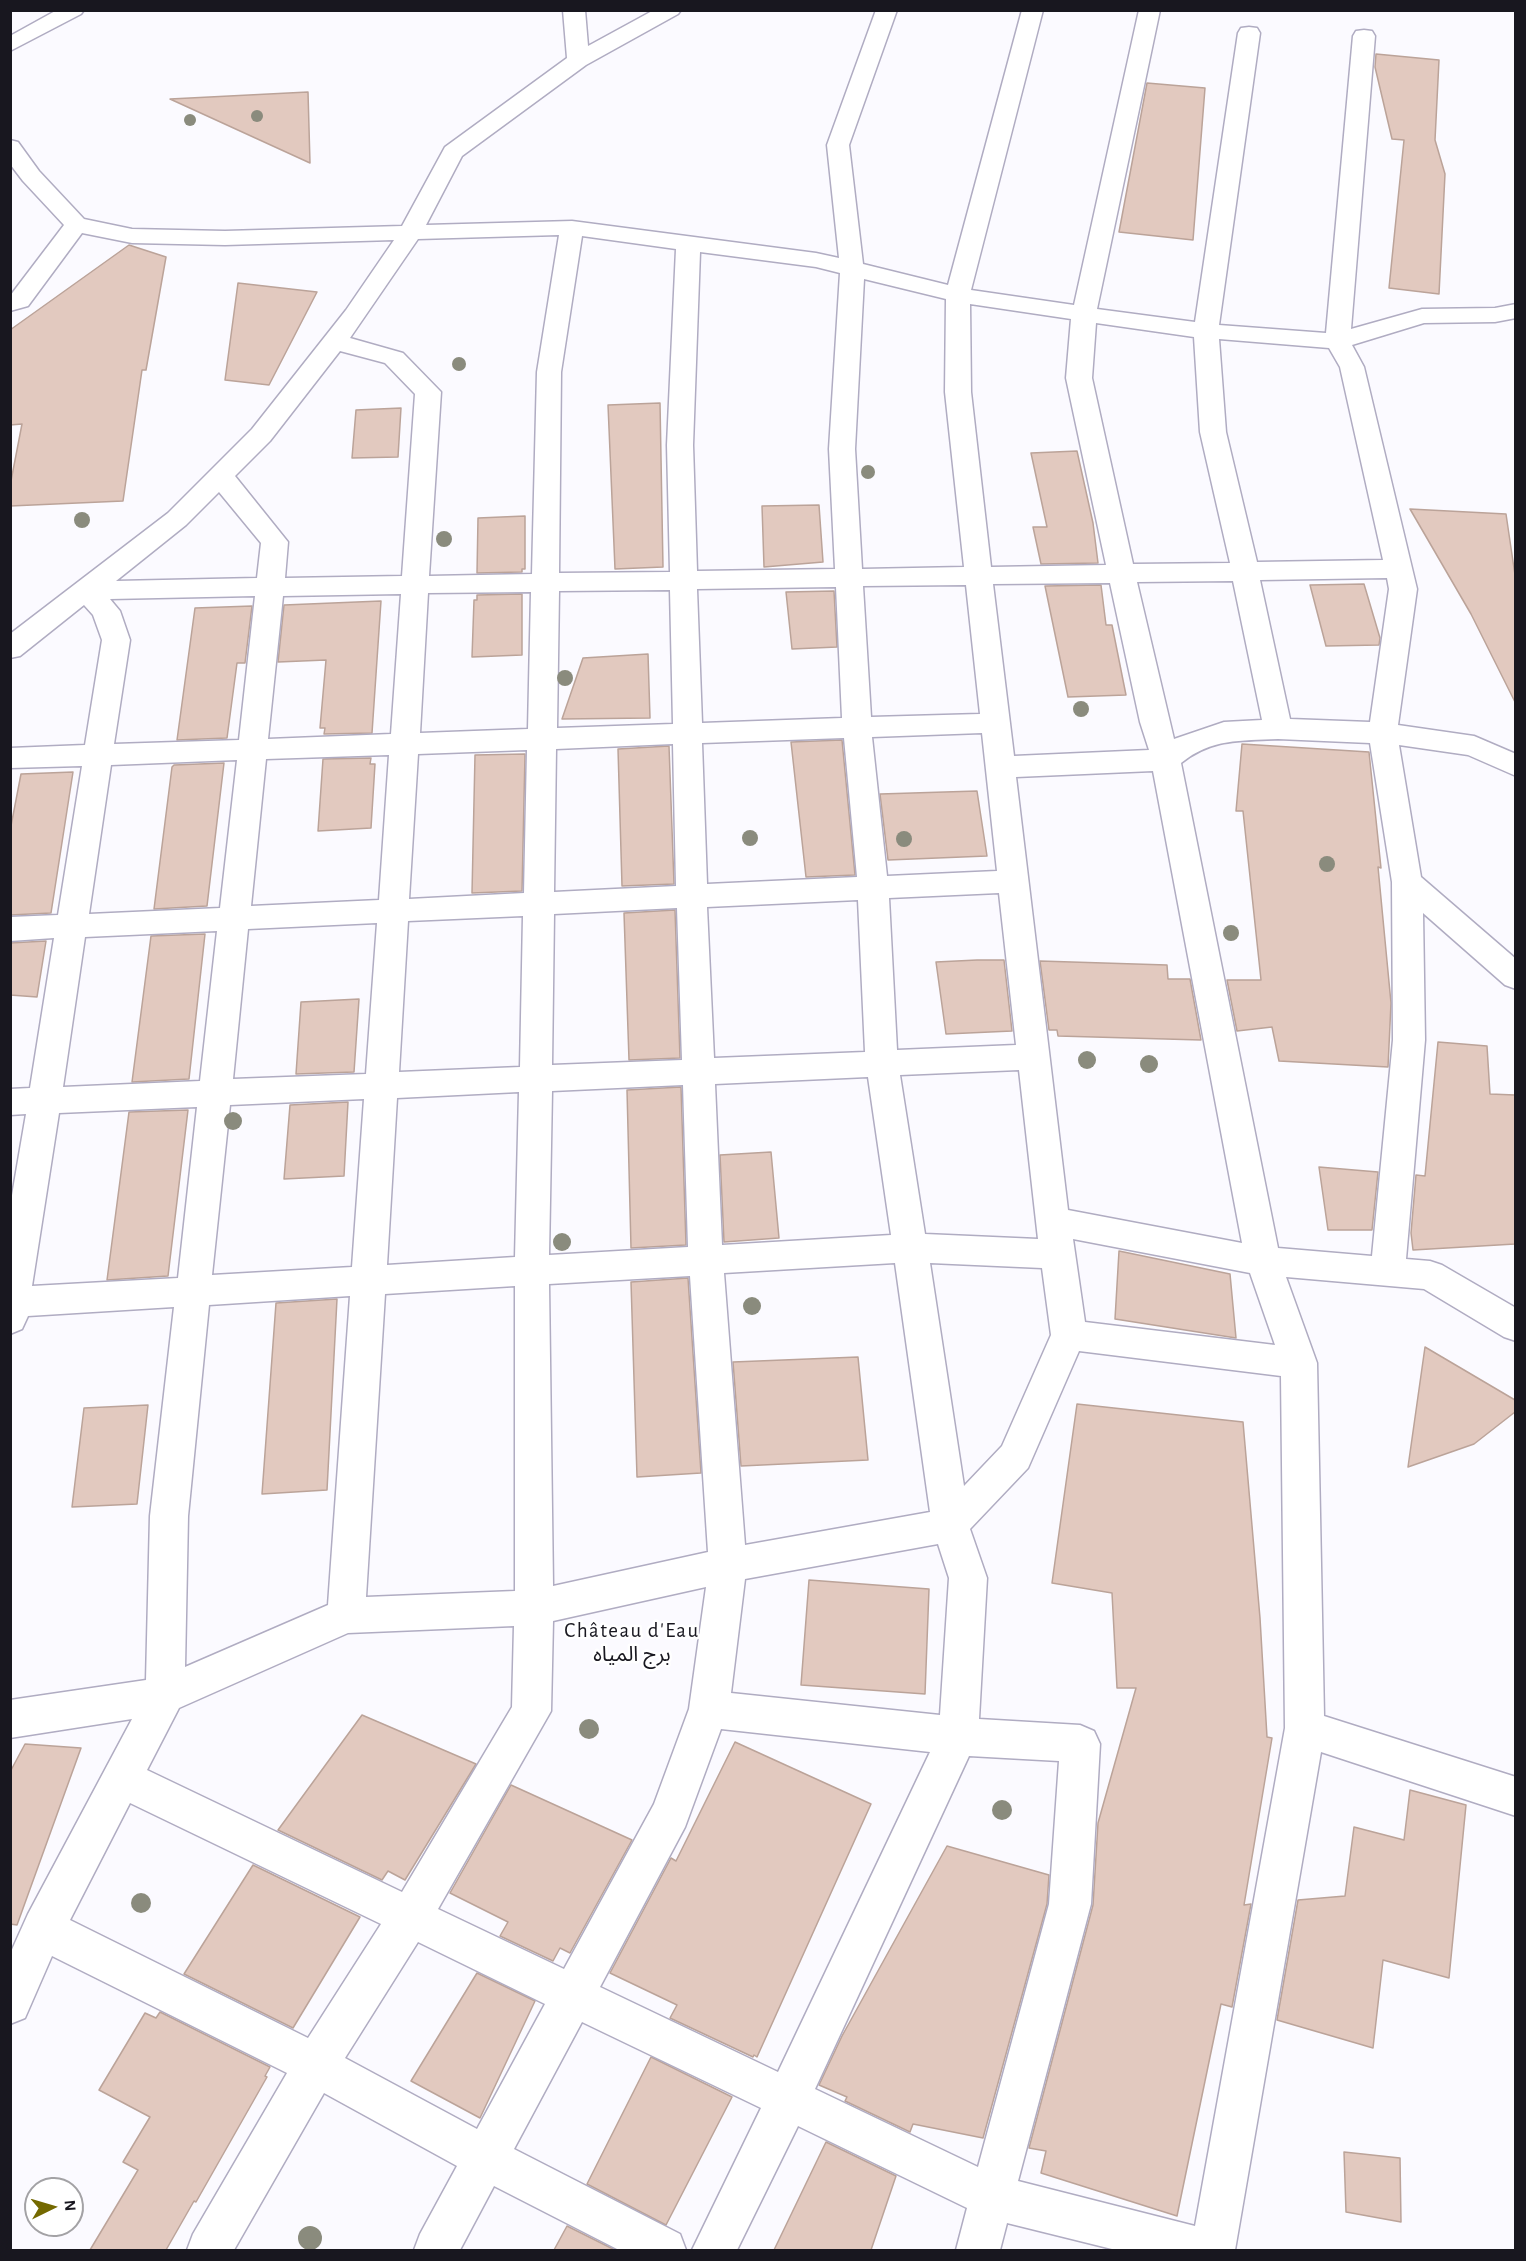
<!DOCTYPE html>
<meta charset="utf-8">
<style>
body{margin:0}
#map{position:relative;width:1526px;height:2261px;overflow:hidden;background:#fbfaff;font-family:"Alegreya Sans",sans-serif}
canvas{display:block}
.frame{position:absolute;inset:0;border:12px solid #18171f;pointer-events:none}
.north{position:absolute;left:24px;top:2177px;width:60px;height:60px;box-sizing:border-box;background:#fff;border:2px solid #a3a2a5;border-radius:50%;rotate:85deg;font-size:16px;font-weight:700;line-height:24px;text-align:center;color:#18171f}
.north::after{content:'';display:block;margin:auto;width:21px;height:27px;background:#746900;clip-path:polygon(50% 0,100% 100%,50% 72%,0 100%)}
</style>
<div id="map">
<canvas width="1526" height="2261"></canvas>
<div class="frame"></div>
<div class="north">N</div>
</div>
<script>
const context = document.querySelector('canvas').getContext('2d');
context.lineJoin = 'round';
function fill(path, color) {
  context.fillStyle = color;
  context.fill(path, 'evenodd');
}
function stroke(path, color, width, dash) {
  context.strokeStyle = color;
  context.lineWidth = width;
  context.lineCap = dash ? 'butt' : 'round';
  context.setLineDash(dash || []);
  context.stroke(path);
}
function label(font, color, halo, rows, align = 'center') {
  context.font = font + ' "Alegreya Sans","Noto Sans Arabic",sans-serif';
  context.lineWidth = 5;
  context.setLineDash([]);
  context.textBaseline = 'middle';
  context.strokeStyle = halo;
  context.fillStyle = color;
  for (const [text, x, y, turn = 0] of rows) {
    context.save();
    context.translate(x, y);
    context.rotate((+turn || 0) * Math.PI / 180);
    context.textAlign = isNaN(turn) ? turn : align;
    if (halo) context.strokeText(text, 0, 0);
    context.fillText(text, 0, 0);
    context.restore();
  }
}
const building = new Path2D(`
 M 1376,54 L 1439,60 L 1435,140 L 1445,174 L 1439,294 L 1389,288 L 1404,140 L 1392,139 L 1375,67 Z
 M 1147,83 L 1205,88 L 1193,240 L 1119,232 Z
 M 308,92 L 310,163 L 170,99 Z
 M 129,245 L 166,257 L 146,370 L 142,370 L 123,501 L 10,506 L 10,486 L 22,424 L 10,425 L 10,330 Z
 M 238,283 L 317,292 L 269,385 L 225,380 Z
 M 660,403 L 663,567 L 615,569 L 608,405 Z
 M 401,408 L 398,457 L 352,458 L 356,410 Z
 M 1077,451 L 1093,523 L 1098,563 L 1041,564 L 1033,527 L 1047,527 L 1031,453 Z
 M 819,505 L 823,562 L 764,567 L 762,506 Z
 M 1410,509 L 1506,514 L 1515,575 L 1515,702 L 1471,614 Z
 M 525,516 L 525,569 L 522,569 L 522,572 L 477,573 L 478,518 Z
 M 1364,584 L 1380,638 L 1379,645 L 1326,646 L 1310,585 Z
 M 1101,585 L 1106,625 L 1112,625 L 1126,695 L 1068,697 L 1045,586 Z
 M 834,591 L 837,647 L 792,649 L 786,592 Z
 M 522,594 L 522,655 L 472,657 L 474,600 L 477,600 L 477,595 Z
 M 381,601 L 372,733 L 324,734 L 325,728 L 320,728 L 326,660 L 278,662 L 284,605 Z
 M 252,606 L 245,663 L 237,663 L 227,738 L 177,740 L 195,608 Z
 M 648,654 L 650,718 L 562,719 L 583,658 Z
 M 842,740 L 855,875 L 806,877 L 791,742 Z
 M 1242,744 L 1369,752 L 1381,868 L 1378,867 L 1391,1003 L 1388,1067 L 1279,1061 L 1272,1027 L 1237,1031 L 1227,980 L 1261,980 L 1243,811 L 1236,811 Z
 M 669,746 L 674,884 L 622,886 L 618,749 Z
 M 525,754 L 522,891 L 472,893 L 475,755 Z
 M 371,758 L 370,764 L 375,764 L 371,828 L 318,831 L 323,759 Z
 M 224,763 L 207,906 L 154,909 L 172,767 L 174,765 Z
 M 73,772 L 51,913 L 10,915 L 10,831 L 21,774 Z
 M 977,791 L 987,856 L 888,860 L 880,794 Z
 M 675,910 L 680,1058 L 629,1060 L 624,913 Z
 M 205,934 L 189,1079 L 132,1082 L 151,936 Z
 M 46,941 L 37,997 L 10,995 L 10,943 Z
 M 977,960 L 1004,960 L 1012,1031 L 946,1034 L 936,962 Z
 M 1040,961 L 1167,965 L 1168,979 L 1190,979 L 1201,1040 L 1058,1036 L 1057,1030 L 1049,1030 Z
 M 359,999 L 354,1072 L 296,1074 L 301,1002 Z
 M 1438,1042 L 1487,1046 L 1490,1094 L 1515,1095 L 1515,1244 L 1413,1250 L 1411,1233 L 1416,1175 L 1425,1176 Z
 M 681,1087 L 686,1245 L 631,1248 L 627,1090 Z
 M 348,1102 L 344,1176 L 284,1179 L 290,1105 Z
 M 188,1110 L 168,1276 L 107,1280 L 129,1112 Z
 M 771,1152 L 779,1238 L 724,1242 L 720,1155 Z
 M 1319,1167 L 1378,1172 L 1372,1230 L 1328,1230 Z
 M 1119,1251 L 1230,1274 L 1236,1338 L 1115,1319 Z
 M 688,1278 L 701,1473 L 637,1477 L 631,1282 Z
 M 337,1299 L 327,1490 L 262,1494 L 276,1303 Z
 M 1425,1347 L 1515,1400 L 1515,1412 L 1474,1444 L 1408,1467 Z
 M 858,1357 L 868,1460 L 741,1466 L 733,1362 Z
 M 1077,1404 L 1243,1422 L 1260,1618 L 1267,1737 L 1272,1738 L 1244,1905 L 1251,1904 L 1232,2007 L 1221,2004 L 1177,2216 L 1041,2173 L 1046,2151 L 1029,2148 L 1093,1905 L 1098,1823 L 1136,1688 L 1117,1688 L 1112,1593 L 1052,1583 Z
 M 148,1405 L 137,1504 L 72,1507 L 84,1408 Z
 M 809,1580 L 929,1589 L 925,1694 L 801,1685 Z
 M 362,1715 L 476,1764 L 405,1880 L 388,1871 L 382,1880 L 278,1830 Z
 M 735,1742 L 871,1804 L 757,2057 L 754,2055 L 753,2057 L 670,2018 L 677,2005 L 610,1973 L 671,1858 L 676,1861 Z
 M 25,1744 L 81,1748 L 17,1925 L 10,1924 L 10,1772 Z
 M 511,1785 L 632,1840 L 570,1953 L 560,1948 L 553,1961 L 500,1936 L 508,1922 L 450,1893 Z
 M 1410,1790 L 1466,1805 L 1449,1978 L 1383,1960 L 1373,2048 L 1277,2020 L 1298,1900 L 1345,1896 L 1354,1827 L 1404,1840 Z
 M 947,1846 L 1049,1875 L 1047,1904 L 983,2138 L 913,2124 L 910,2132 L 845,2101 L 847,2097 L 819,2085 L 842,2036 Z
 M 253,1865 L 360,1917 L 293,2028 L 184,1974 Z
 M 477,1973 L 535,2001 L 480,2118 L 411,2081 Z
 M 160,2012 L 270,2067 L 265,2076 L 267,2077 L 196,2202 L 194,2201 L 166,2250 L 90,2250 L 138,2170 L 123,2162 L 150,2117 L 99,2090 L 145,2013 L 156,2018 Z
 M 651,2057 L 732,2097 L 666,2225 L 587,2184 Z
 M 826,2142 L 896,2176 L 871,2250 L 774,2250 Z
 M 1344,2152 L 1400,2158 L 1401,2222 L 1346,2212 Z
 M 567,2226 L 615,2250 L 554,2250 Z`);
const minor = new Path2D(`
 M 57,10 L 84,10 L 81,14 L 10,51 L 10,36 Z
 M 563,10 L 585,10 L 588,46 L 654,10 L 681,10 L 678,14 L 586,65 L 462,156 L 426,225 L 572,221 L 816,253 L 839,258 L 827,145 L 876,10 L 897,10 L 849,145 L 863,264 L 948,285 L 1022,10 L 1043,10 L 971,290 L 1074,305 L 1139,10 L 1160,10 L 1097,309 L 1195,322 L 1238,33 L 1241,28 L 1249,27 L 1257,28 L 1260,33 L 1219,325 L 1326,333 L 1353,36 L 1356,31 L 1364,30 L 1372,31 L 1375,36 L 1351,329 L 1422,309 L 1495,308 L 1516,304 L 1516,318 L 1495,322 L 1424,323 L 1352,345 L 1364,367 L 1417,589 L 1398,725 L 1474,736 L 1516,754 L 1516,776 L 1468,755 L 1399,745 L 1421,877 L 1516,959 L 1516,989 L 1505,985 L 1423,913 L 1425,1040 L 1406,1259 L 1430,1261 L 1442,1265 L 1516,1308 L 1516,1341 L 1504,1337 L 1424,1289 L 1286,1277 L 1317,1363 L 1324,1716 L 1516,1777 L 1516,1816 L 1321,1752 L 1235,2250 L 1116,2250 L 1007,2223 L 1000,2250 L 956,2250 L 967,2208 L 798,2126 L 737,2250 L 692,2250 L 761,2108 L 582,2022 L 514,2149 L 680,2234 L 686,2250 L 619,2250 L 494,2186 L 460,2250 L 414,2250 L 420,2234 L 457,2166 L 324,2093 L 234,2250 L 187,2250 L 193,2234 L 287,2073 L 52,1956 L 25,2018 L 10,2024 L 10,1954 L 28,1914 L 132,1719 L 10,1738 L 10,1700 L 146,1680 L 150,1516 L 174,1307 L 28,1316 L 22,1329 L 10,1334 L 10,1207 L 26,1114 L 10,1115 L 10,1089 L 30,1088 L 54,938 L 10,941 L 10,917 L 58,915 L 82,766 L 10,768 L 10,748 L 85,745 L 102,640 L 93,615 L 84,605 L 20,656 L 10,658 L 10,634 L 168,513 L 252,429 L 346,310 L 394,240 L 225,245 L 132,243 L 82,233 L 28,306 L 10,311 L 10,296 L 64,225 L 23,181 L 10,164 L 10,140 L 18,142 L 39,171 L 84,219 L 132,229 L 225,231 L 402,226 L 445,147 L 567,58 ZM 559,235 L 537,372 L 532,574 L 429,576 L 441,392 L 403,353 L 350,338 L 418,239 ZM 582,236 L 676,249 L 667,445 L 670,572 L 559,573 L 561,372 ZM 700,252 L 816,267 L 840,273 L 829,449 L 835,569 L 697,571 L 693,445 ZM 864,279 L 946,299 L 945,392 L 964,567 L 862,569 L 855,449 ZM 970,304 L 1071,319 L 1066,378 L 1106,565 L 991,567 L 971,392 ZM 1096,323 L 1194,337 L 1200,432 L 1230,563 L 1133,564 L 1092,378 ZM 1219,339 L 1329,348 L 1340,367 L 1383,560 L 1257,562 L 1226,432 ZM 340,351 L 385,363 L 415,394 L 402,576 L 285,578 L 288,542 L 235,476 L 270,441 ZM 219,492 L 261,543 L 257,578 L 116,581 L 186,525 ZM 1387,578 L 1389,589 L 1370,722 L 1290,719 L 1260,580 ZM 1233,581 L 1262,720 L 1224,722 L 1174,739 L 1137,582 ZM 1110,583 L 1140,722 L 1149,750 L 1014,756 L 993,584 ZM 966,585 L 980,714 L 871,717 L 863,586 ZM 836,587 L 842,718 L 702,723 L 697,589 ZM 670,590 L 673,724 L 557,728 L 559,591 ZM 531,592 L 528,729 L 420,733 L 428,593 ZM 401,594 L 391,734 L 268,739 L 283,596 ZM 255,596 L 239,740 L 114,744 L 130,640 L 120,611 L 110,599 ZM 982,733 L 997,871 L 887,876 L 872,737 ZM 844,738 L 857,877 L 707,884 L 702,743 ZM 1278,739 L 1370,743 L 1392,882 L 1393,1040 L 1372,1256 L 1278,1248 L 1181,763 C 1212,738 1240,741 1278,739 ZM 673,744 L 676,886 L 554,892 L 556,749 ZM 527,750 L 524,893 L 409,899 L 418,754 ZM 389,755 L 379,900 L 251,906 L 266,759 ZM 237,760 L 220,908 L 89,914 L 111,765 ZM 1153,771 L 1242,1243 L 1068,1210 L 1016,777 ZM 999,893 L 1016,1045 L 897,1050 L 889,898 ZM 858,900 L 865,1052 L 714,1058 L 707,907 ZM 677,908 L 682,1060 L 552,1065 L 554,914 ZM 523,916 L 520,1067 L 399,1072 L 408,921 ZM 377,923 L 366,1074 L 233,1079 L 248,929 ZM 217,931 L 200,1081 L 63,1087 L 85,937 ZM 1019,1070 L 1038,1239 L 925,1234 L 900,1075 ZM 868,1077 L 891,1235 L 722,1245 L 715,1084 ZM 683,1085 L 688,1247 L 549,1255 L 552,1091 ZM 519,1092 L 515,1257 L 387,1265 L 397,1098 ZM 364,1099 L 352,1267 L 212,1275 L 230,1105 ZM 197,1107 L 178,1278 L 32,1286 L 59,1113 ZM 1073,1239 L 1250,1273 L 1275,1345 L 1085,1322 ZM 895,1263 L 930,1512 L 745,1545 L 724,1273 ZM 930,1263 L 1042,1268 L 1051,1335 L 1002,1446 L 964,1486 ZM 690,1276 L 708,1552 L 553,1586 L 549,1284 ZM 515,1286 L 515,1591 L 366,1597 L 385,1294 ZM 350,1296 L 328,1605 L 185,1667 L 188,1516 L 209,1305 ZM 1079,1351 L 1281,1376 L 1285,1728 L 1195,2226 L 1018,2181 L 1091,1904 L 1100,1744 L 1094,1731 L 1080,1725 L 979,1719 L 987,1578 L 970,1529 L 1028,1468 ZM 938,1544 L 949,1578 L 940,1715 L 731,1693 L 745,1579 ZM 706,1587 L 689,1709 L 654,1804 L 564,1969 L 438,1909 L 551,1711 L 553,1621 ZM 514,1626 L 512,1707 L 402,1892 L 147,1770 L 179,1708 L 348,1633 ZM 721,1729 L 930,1752 L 778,2072 L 600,1987 L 685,1827 ZM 969,1756 L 1059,1761 L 1049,1904 L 978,2167 L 815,2089 ZM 130,1803 L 381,1924 L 308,2038 L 70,1920 ZM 418,1942 L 545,2004 L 477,2129 L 345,2058 Z`);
const trees = [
 [257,116,6],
 [190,120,6],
 [459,364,7],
 [868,472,7],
 [82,520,8],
 [444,539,8],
 [565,678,8],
 [1081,709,8],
 [750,838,8],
 [904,839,8],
 [1327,864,8],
 [1231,933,8],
 [1087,1060,9],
 [1149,1064,9],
 [233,1121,9],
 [562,1242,9],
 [752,1306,9],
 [589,1729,10],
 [1002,1810,10],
 [141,1903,10],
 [310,2238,12]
];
const quarterNames = [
 ["Château d'Eau",632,1631],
 ["برج المياه",632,1655]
];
fill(building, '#e2c9bf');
stroke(building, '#bba399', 1.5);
stroke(minor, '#b0acc2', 3);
fill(minor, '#fff');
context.fillStyle = '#8a8b7d';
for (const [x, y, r] of trees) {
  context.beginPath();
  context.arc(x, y, r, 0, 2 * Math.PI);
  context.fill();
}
context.letterSpacing = '1.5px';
label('21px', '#18171f', '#fff', quarterNames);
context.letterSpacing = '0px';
</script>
